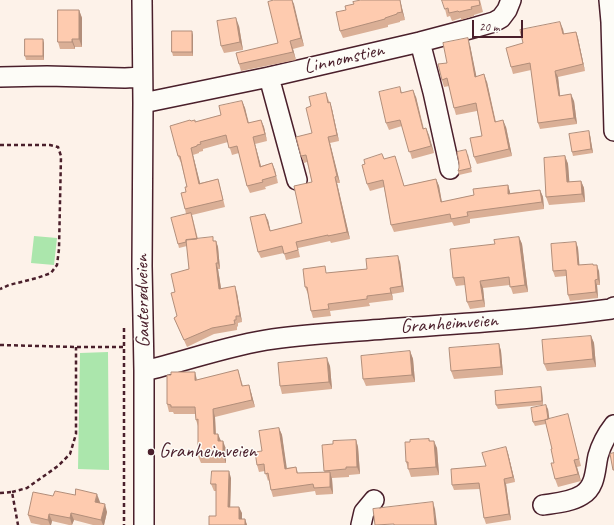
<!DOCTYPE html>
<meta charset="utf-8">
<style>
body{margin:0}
#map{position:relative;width:614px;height:525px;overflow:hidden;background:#fdf2e9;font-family:Caveat,sans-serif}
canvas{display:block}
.scale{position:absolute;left:472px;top:20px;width:51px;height:18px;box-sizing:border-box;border:2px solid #4a1f2b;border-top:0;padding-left:5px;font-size:12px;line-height:14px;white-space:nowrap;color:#4a1f2b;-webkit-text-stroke:3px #fdfcf7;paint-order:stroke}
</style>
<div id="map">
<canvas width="614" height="525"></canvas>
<div class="scale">20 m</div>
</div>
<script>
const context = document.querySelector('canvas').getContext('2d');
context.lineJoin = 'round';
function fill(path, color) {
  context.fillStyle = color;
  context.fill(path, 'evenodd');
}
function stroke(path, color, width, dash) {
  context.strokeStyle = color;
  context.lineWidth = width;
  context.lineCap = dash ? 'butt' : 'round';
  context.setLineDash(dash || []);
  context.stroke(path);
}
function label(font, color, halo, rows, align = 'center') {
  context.font = font + ' Caveat,sans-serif';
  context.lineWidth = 3;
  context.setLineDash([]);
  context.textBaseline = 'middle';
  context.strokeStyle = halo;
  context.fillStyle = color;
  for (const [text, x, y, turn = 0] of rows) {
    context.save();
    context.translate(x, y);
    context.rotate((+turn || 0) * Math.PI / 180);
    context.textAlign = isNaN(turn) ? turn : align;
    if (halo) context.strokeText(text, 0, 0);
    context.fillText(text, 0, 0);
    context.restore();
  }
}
const green = new Path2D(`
 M 34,236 L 57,238 L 54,265 L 31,263 Z
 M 108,352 L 109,470 L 78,469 L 80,353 Z`);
const path = new Path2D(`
 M 0,145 L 50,145 L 58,147 L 61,156 L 59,249 L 57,265 L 51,273 L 37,278 L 9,285 L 0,289
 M 124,328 L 124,525
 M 0,345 L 76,347 L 123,347
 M 12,492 L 27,488 L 58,466 L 70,454 L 76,434 L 76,347
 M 0,493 L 12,492 L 18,525`);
const street = new Path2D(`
 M 142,0 L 143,103 L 142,266 L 144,371 L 144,525
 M 609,0 L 611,22 L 614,131
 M 420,42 L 433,92 L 450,169
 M 0,77 L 47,76 L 125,78 L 142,77
 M 269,77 L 297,180
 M 143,103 L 269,77 L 420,42 L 473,28 L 494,22 L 501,18 L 507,10 L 511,0
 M 144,371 C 187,361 229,345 273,339 C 310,334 347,332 385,329 C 460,324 536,319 611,309 L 614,307
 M 543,505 C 556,503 571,502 582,495 C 596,487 595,469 598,456 C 601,445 607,434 614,425
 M 361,525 L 364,512 L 374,500`);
const secondary = new Path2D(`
 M 613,0 L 614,0`);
const wall = new Path2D(`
 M 274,0 L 292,0 L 304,46 L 293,49 L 296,60 L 241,71 L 239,64 L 278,43 Z
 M 400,0 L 405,20 L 400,21 L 400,22 L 388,25 L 388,27 L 343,38 L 340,31 Z
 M 480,0 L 483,12 L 474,15 L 474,16 L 461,20 L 461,18 L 452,21 L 450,16 L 447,17 L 445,9 Z
 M 79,10 L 82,18 L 82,47 L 75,47 L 75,49 L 60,49 L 58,42 Z
 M 239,26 L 243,50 L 224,53 L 221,46 Z
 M 563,29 L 564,34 L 576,32 L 578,38 L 585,71 L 558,77 L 560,96 L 574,101 L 577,124 L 540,129 L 538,123 L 531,70 L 513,74 L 511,67 L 523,43 Z
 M 193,35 L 193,56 L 173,56 L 172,52 Z
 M 44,43 L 44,60 L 26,60 L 25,56 Z
 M 470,45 L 476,76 L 487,82 L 496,122 L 506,127 L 512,156 L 477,164 L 474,157 L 482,136 L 477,111 L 456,115 L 454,108 L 449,86 L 444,87 L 442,80 L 447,63 Z
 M 400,87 L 402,93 L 416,97 L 424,129 L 426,128 L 434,153 L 412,159 L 402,126 L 389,130 L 386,123 Z
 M 326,93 L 332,109 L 339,141 L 330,143 L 340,183 L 337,183 L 350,239 L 331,243 L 330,241 L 298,248 L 300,257 L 286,260 L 284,253 L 261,258 L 258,252 L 268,220 L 270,231 L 302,223 L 312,182 L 307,162 L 304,163 L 301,156 L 312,133 Z
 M 242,101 L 245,108 L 249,123 L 261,120 L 264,127 L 267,141 L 255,144 L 261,166 L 272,163 L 278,183 L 265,187 L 266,189 L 250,193 L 247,186 L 239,153 L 232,155 L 228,142 L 203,149 L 203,151 L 199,152 L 199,153 L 193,155 L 200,183 L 218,179 L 220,186 L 225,207 L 192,215 L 198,239 L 216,241 L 218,247 L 220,269 L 218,269 L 221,288 L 237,293 L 242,322 L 238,323 L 238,326 L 237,327 L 237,330 L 214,334 L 187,347 L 174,318 L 177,316 L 175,292 L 189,269 L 187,246 L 179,248 L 178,244 L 186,214 L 185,209 L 187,187 L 181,163 L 178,156 L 191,121 L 195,122 L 221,115 Z
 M 590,135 L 593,153 L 573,156 L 572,152 Z
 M 468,154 L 472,172 L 459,175 L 458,171 L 459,168 L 459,163 Z
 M 565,156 L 568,164 L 569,182 L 581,181 L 584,188 L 585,202 L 549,205 L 546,197 Z
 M 384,159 L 397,163 L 404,186 L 436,179 L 439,186 L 442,202 L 474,195 L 508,185 L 510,193 L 540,190 L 543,197 L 544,209 L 470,219 L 470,223 L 454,226 L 452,222 L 394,232 L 391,225 L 384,187 L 370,191 L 367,184 Z
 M 519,237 L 522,244 L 528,292 L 513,294 L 510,285 L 483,288 L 485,307 L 470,309 L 467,302 L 465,285 L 456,286 L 453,278 L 495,244 Z
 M 576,242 L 578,248 L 579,265 L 593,265 L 599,271 L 600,285 L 597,285 L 598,298 L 570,301 L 568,295 L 566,276 L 555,277 L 553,271 Z
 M 400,262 L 404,292 L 392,294 L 393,300 L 369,303 L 370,306 L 330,311 L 331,316 L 313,318 L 311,311 L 308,294 L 305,287 L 328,273 L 367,269 Z
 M 591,336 L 594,343 L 596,367 L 547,371 L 544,364 Z
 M 499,344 L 501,351 L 503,375 L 454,379 L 451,371 Z
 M 410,351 L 413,359 L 415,382 L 366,386 L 363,379 Z
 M 330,366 L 332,389 L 282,394 L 280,386 Z
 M 238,370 L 243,386 L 251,392 L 255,407 L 215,417 L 216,434 L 226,449 L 226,463 L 201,463 L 198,456 L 198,426 L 196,420 L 195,414 L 174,414 L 173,412 L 169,412 L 167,404 L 171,375 L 197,380 Z
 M 542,391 L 543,405 L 498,409 L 496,405 Z
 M 548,409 L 549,419 L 570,422 L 581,466 L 577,467 L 581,481 L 558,487 L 555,479 L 554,463 L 552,449 L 546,424 L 535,426 L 533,422 Z
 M 279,428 L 282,435 L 286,468 L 296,467 L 298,473 L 325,472 L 324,471 L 333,444 L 356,440 L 358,447 L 360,474 L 349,475 L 349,477 L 332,478 L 333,494 L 316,495 L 315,491 L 273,497 L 271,490 L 269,480 L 268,481 L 265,471 L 259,472 L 257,465 L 262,451 Z
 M 429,439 L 430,441 L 437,448 L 439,475 L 411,477 L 406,462 L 410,442 Z
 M 506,447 L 508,453 L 515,482 L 506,484 L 511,520 L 486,524 L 484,518 L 480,489 L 454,490 L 452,485 L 486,466 Z
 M 231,478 L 230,507 L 242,513 L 242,519 L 245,519 L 247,525 L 209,525 L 216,516 L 216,491 L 214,491 L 211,484 Z
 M 53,496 L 100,502 L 100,503 L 107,512 L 104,525 L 93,525 L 74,520 L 72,525 L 69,525 L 52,521 L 51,525 L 41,525 L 31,523 L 28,515 Z`);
const shadedWall = new Path2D(`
 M 292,0 L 294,4 L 304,46 L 301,38 Z
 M 400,0 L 405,20 L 402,12 Z
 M 79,10 L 82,18 L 82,47 L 79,39 Z
 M 236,18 L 239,26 L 243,50 L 240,42 Z
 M 560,22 L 563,29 L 565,41 L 563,34 Z
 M 192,31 L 193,35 L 193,56 L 192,52 Z
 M 576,32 L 578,38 L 585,71 L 583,64 Z
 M 468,38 L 470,45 L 478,84 L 475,77 Z
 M 43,39 L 44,43 L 44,60 L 43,56 Z
 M 72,39 L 75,47 L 75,49 L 72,42 Z
 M 290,41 L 293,49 L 296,60 L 293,52 Z
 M 555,71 L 558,77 L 561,103 L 559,96 Z
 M 484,74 L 487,82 L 497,129 L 495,122 Z
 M 413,90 L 416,97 L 425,136 L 423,129 Z
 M 571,94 L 574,101 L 577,124 L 574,118 Z
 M 242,101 L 245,108 L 250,130 L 248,123 Z
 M 330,102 L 332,109 L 339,141 L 337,135 Z
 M 261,120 L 264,127 L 267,141 Z
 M 503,120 L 506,127 L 512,156 L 509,149 Z
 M 426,128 L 429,135 L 434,153 L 431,146 Z
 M 589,131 L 590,135 L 593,153 L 591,149 Z
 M 253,137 L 255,144 L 263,174 L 260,167 Z
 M 328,137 L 330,143 L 340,183 L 337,176 Z
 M 191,148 L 193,155 L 202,191 L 199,184 Z
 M 565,156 L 568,164 L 570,189 L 567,182 Z
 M 272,163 L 275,170 L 278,183 L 276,176 Z
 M 335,177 L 337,183 L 350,239 L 347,232 Z
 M 436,179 L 439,186 L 443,209 L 441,202 Z
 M 581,181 L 584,188 L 585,202 L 582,194 Z
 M 508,185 L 510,192 L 511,201 L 508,194 Z
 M 540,190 L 543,197 L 544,209 L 542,202 Z
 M 265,214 L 268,220 L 272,237 L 270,231 Z
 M 519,237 L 522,244 L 528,292 L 525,285 Z
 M 216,241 L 218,247 L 220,269 L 218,263 Z
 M 576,242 L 578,248 L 580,271 L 578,265 Z
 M 398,256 L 400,262 L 404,292 L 402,286 Z
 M 216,263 L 218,269 L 222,295 L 219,289 Z
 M 597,265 L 599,271 L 600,285 L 598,279 Z
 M 595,280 L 597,285 L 598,298 L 596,292 Z
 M 480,281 L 483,288 L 485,307 L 483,300 Z
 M 235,286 L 237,293 L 242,322 L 240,316 Z
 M 390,288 L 392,294 L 393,300 L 391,293 Z
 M 591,336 L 594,343 L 596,367 L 593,359 Z
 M 499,344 L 501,351 L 503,375 L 501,367 Z
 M 410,351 L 413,359 L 415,382 L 412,375 Z
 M 327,358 L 330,366 L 332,389 L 329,382 Z
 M 195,372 L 197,380 L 195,380 Z
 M 249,385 L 251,392 L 255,407 L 252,400 Z
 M 541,387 L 542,391 L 543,405 L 542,401 Z
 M 546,405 L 548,409 L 550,423 L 548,419 Z
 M 213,409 L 215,417 L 216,441 L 214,434 Z
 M 279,428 L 282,435 L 288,476 L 285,469 Z
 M 218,434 L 221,441 L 221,449 L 218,441 Z
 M 356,440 L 358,447 L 360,474 L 357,467 Z
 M 223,441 L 226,449 L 226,463 L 223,456 Z
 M 434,441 L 437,448 L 439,475 L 436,467 Z
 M 506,447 L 508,453 L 515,482 L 513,477 Z
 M 574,460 L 577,467 L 581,481 L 578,474 Z
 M 229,471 L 231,478 L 230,513 L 228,507 Z
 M 330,472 L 332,479 L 333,494 L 330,487 Z
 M 504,479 L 506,484 L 511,520 L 509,514 Z
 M 97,494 L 100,502 L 98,510 L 95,502 Z
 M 433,502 L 435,509 L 437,525 L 435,525 Z
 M 105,504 L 107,512 L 104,525 L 103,525 L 101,520 Z
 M 239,507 L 242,513 L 242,525 L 239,519 Z
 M 71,513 L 74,520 L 72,525 L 70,518 Z
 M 49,514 L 52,521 L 51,525 L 50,525 L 48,520 Z
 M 245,519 L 247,525 L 245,525 Z`);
const building = new Path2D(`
 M 274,0 L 292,0 L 301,38 L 290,41 L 293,52 L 239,64 L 236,53 L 278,43 L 268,2 Z
 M 361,0 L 400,0 L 402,12 L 397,13 L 397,14 L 385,18 L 385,19 L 340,31 L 336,12 L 346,10 L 345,6 L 354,4 L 353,2 Z
 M 442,0 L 479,0 L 480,5 L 471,7 L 472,9 L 467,10 L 459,12 L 458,11 L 449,13 L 448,8 L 445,9 Z
 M 58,10 L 79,10 L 79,39 L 72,39 L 72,42 L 58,42 Z
 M 236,18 L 240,42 L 221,46 L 217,21 Z
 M 560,22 L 563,34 L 576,32 L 583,64 L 555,71 L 559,96 L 571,94 L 574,118 L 538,123 L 530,63 L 511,67 L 506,48 L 523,43 L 520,30 Z
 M 172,31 L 192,31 L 192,52 L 172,52 Z
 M 468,38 L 475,77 L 484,74 L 495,122 L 503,120 L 509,149 L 474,157 L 470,138 L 482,136 L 476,103 L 454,108 L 447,78 L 442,80 L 438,64 L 447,63 L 443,43 Z
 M 25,39 L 43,39 L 43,56 L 25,56 Z
 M 400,87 L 401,93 L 413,90 L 423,129 L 426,128 L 431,146 L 409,152 L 400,120 L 386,123 L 379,92 Z
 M 326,93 L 328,103 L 330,102 L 337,135 L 328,137 L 337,176 L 335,177 L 347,232 L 328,236 L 328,235 L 296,242 L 298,250 L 284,254 L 282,246 L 258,252 L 250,217 L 265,214 L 270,231 L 302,223 L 294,186 L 312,182 L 306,155 L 301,156 L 296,137 L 312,133 L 306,108 L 311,106 L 309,97 Z
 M 242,101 L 248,123 L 261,120 L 265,134 L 253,137 L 260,167 L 272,163 L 276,176 L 262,180 L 263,182 L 247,186 L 237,146 L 229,148 L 226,135 L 200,142 L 201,144 L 197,145 L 197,146 L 191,148 L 199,184 L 218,179 L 223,200 L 185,209 L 181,193 L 186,192 L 185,187 L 187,187 L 180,156 L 178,156 L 170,126 L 190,120 L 191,121 L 195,120 L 195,122 L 221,115 L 219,106 Z
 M 589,131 L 591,149 L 572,152 L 569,134 Z
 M 466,150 L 471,168 L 458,171 L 459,168 L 459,163 L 457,152 Z
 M 382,154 L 384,159 L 395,156 L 404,186 L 436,179 L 441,202 L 474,195 L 473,189 L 508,185 L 508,194 L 540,190 L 542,202 L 467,212 L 468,216 L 451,219 L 450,214 L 391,225 L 383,180 L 367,184 L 362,165 L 365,164 L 364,160 Z
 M 565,156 L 567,182 L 581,181 L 582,194 L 546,197 L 544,158 Z
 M 191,213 L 197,239 L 186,240 L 186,242 L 178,244 L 171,218 Z
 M 213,237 L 213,241 L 216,241 L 218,263 L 216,263 L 219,289 L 235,286 L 240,316 L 236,316 L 236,320 L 234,320 L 235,324 L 212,328 L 184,340 L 174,318 L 177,316 L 171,293 L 175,292 L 171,274 L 189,269 L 186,240 Z
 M 519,237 L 525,285 L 510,287 L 509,277 L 480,281 L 483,300 L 467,302 L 464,277 L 453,278 L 450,249 L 495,244 L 494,240 Z
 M 576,242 L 578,265 L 593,264 L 593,265 L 597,265 L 598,279 L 595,280 L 596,292 L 568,295 L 566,270 L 553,271 L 551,244 Z
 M 398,256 L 402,286 L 390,288 L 391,293 L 367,296 L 367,299 L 328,304 L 329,309 L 311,311 L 307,287 L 305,287 L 303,269 L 325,266 L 326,273 L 367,269 L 366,259 Z
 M 591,336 L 593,359 L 544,364 L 542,340 Z
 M 499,344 L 501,367 L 451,371 L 449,348 Z
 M 410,351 L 412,375 L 363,379 L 361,356 Z
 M 327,358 L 329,382 L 280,386 L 278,363 Z
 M 238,370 L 242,386 L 249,385 L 252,400 L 213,409 L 214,434 L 218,434 L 218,441 L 223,441 L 223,456 L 198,456 L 198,419 L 196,420 L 195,407 L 171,407 L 171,405 L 167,404 L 167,375 L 171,375 L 171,372 L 195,372 L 195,380 Z
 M 541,387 L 542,401 L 496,405 L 495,391 Z
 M 546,405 L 548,419 L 545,420 L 533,422 L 531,408 Z
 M 568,414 L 579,459 L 574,460 L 578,474 L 555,479 L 551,463 L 554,463 L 551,449 L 552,449 L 545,420 Z
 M 279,428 L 285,469 L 296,467 L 297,473 L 330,472 L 330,487 L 314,488 L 313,484 L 271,490 L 268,473 L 265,474 L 264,464 L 257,465 L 255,452 L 262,451 L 259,431 Z
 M 429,439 L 429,441 L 434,441 L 436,467 L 408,469 L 408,462 L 406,462 L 405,442 L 410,442 L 410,440 Z
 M 356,440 L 357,467 L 346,467 L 346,469 L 324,471 L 322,445 L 333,444 L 333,441 Z
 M 506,447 L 513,477 L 504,479 L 509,514 L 484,518 L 479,483 L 452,485 L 451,469 L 486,466 L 482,453 Z
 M 614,453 L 614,470 L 613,470 L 610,454 Z
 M 212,471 L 229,471 L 228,507 L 239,507 L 239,519 L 245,519 L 245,525 L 209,525 L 209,516 L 216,516 L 216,484 L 211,484 Z
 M 76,489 L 97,494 L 95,502 L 105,504 L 101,520 L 71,513 L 70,518 L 49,514 L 48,520 L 28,515 L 33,492 L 53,496 L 55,491 L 75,495 Z
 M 433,502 L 435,525 L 394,525 L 394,524 L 375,525 L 373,509 Z`);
const markers = [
 [151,452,4,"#4a1f2b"]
];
const streetNames = [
 ["Linnomstien",344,59,-13],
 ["Gauterødveien",143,301,-91],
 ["Granheimveien",449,324,-4]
];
const poiNames = [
 ["Granheimveien",159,452]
];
fill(green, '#abe6ac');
stroke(street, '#4a1f2b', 22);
stroke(secondary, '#4a1f2b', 25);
stroke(path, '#4a1f2b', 2.5, [4, 3]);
stroke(street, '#fdfcf7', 19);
stroke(secondary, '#fdfcf7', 22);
fill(wall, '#daaf96');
fill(shadedWall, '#b28e7a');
fill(building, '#fecbaf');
stroke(building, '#b28e7a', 1);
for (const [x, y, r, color] of markers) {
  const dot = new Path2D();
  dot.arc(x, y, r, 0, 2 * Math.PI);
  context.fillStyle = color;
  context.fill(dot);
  stroke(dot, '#fdfcf7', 1.5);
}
label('20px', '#4a1f2b', '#fdfcf7', streetNames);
label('20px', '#4a1f2b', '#fdfcf7', poiNames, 'left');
</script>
